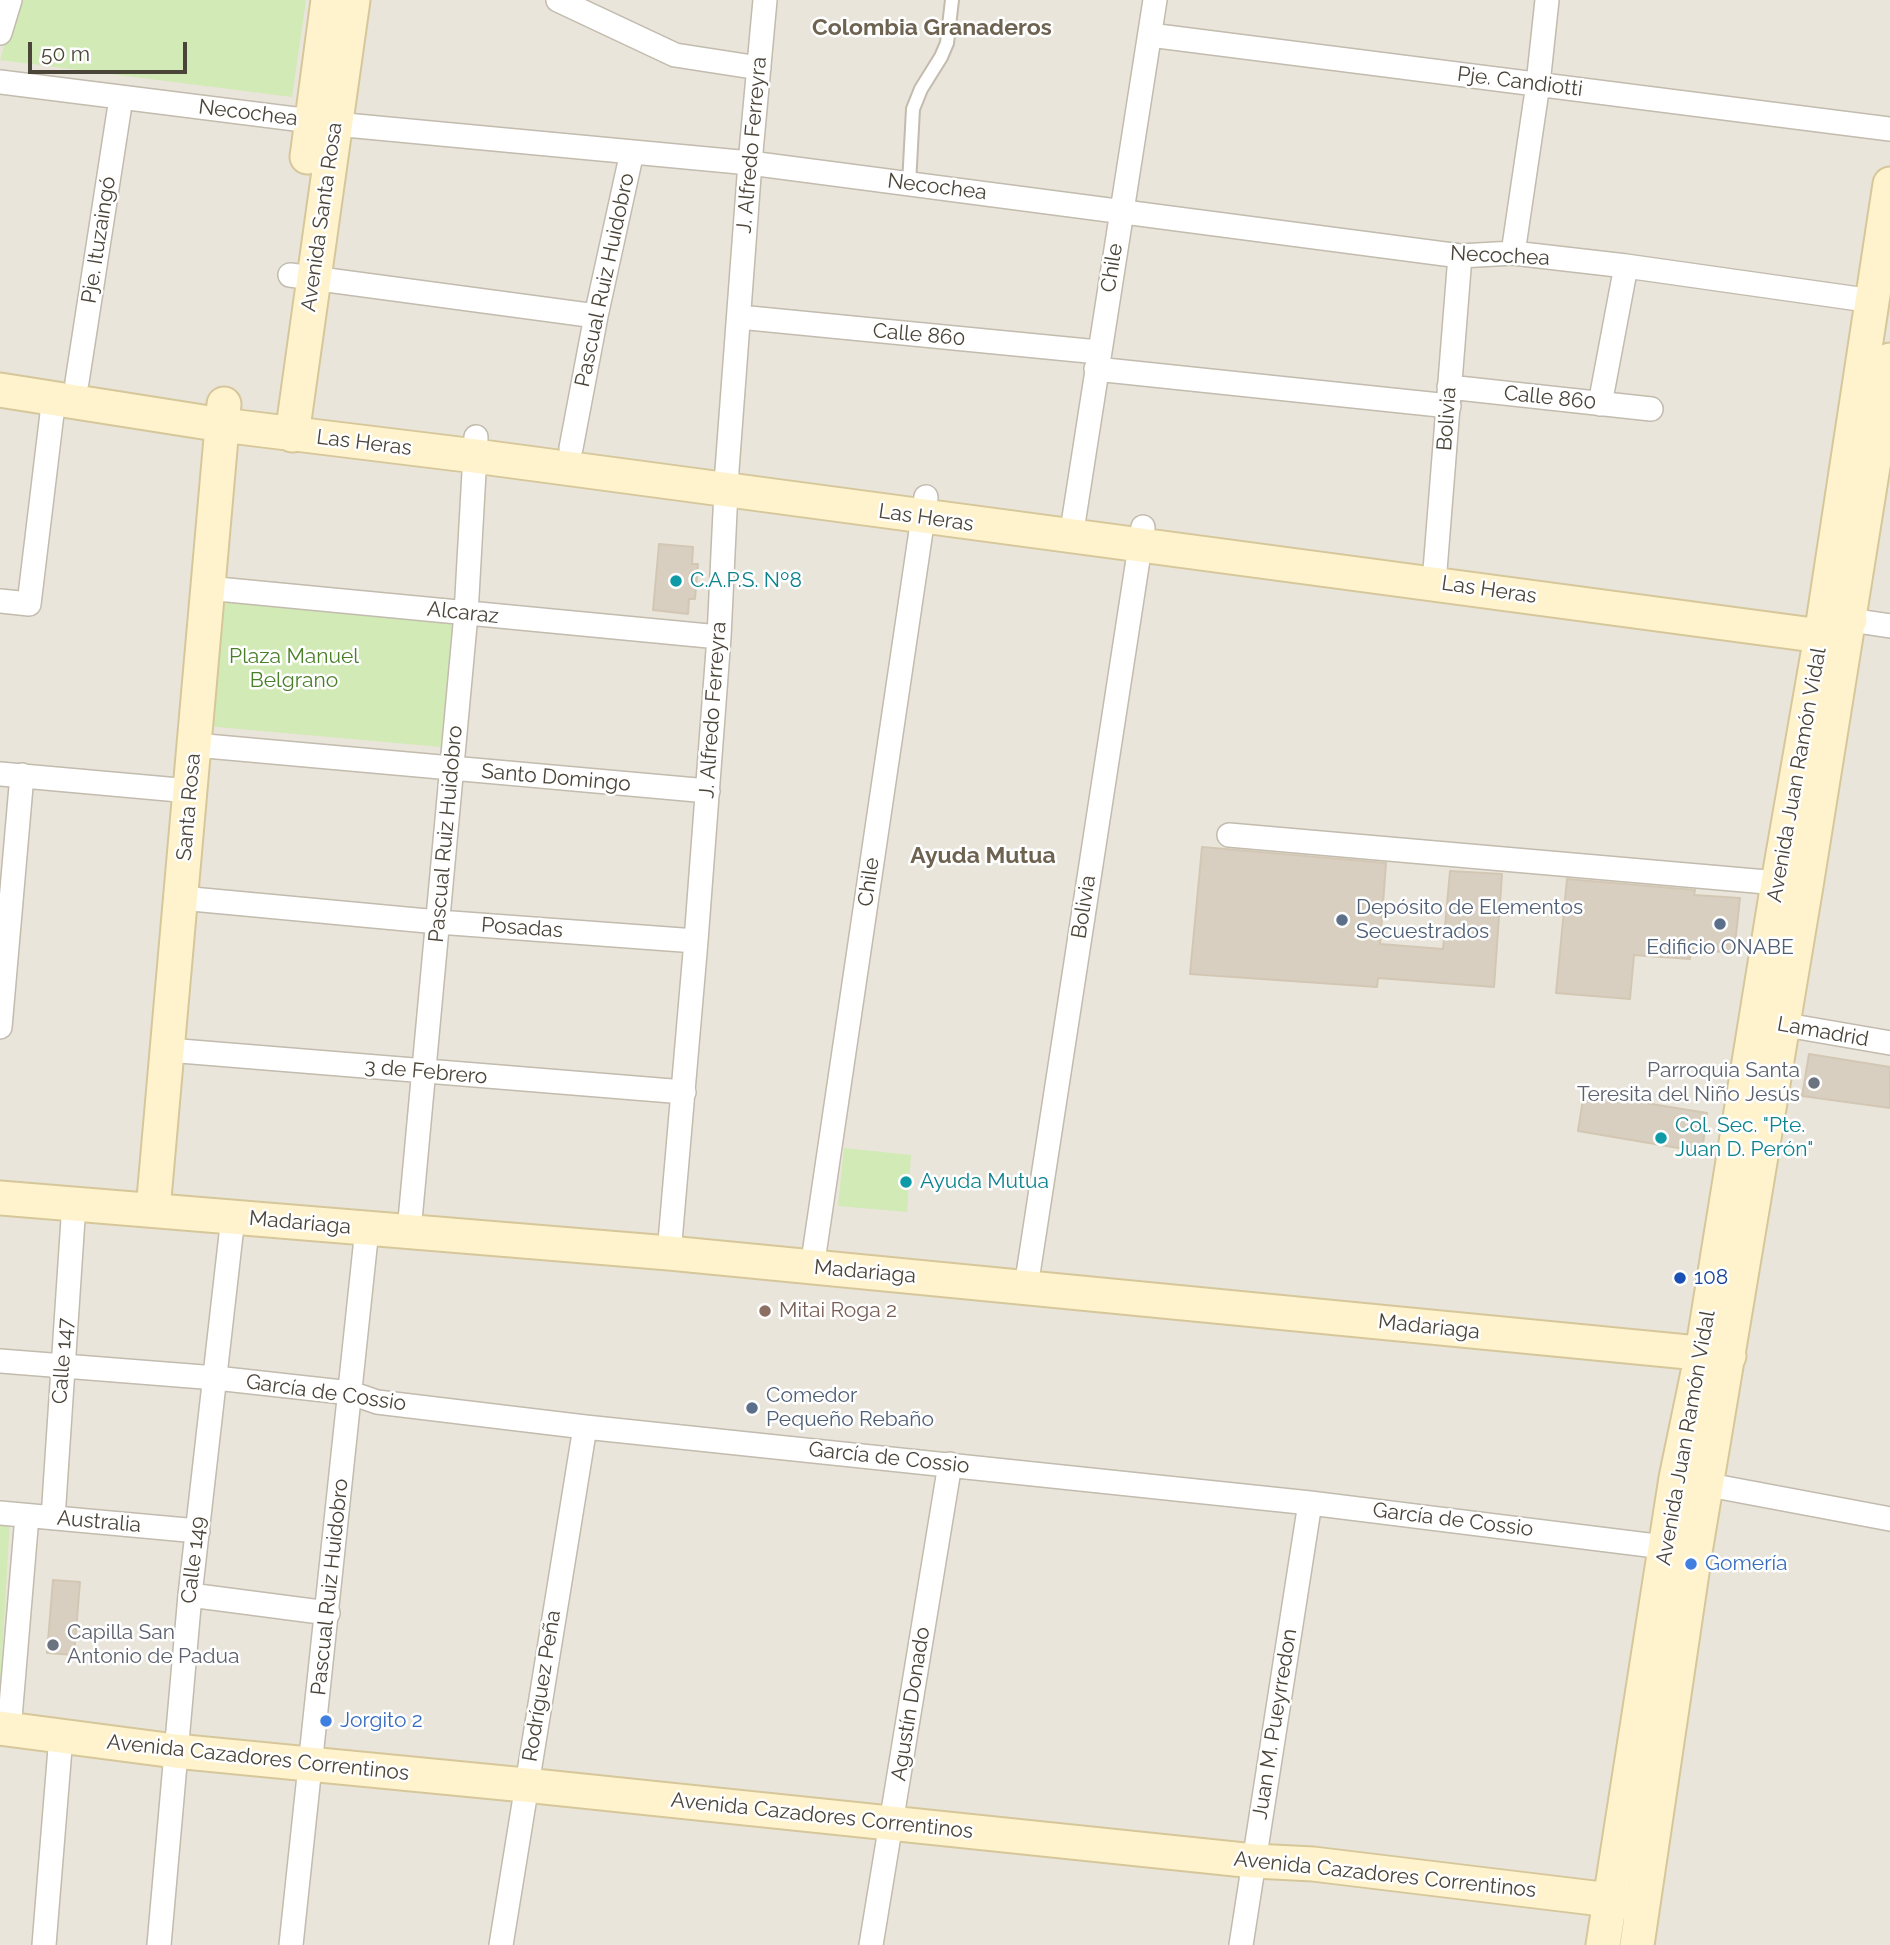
<!DOCTYPE html>
<meta charset="utf-8">
<style>
body{margin:0}
#map{position:relative;width:1890px;height:1945px;overflow:hidden;background:#f6f3ec;font-family:Raleway,sans-serif}
canvas{display:block}
.scale{position:absolute;left:28px;top:42px;width:159px;height:32px;box-sizing:border-box;border:4px solid #4b4439;border-top:0;padding-left:9px;font-size:21px;line-height:24px;white-space:nowrap;color:#4b4439;-webkit-text-stroke:5px #fff;paint-order:stroke}
</style>
<div id="map">
<canvas width="1890" height="1945"></canvas>
<div class="scale">50 m</div>
</div>
<script>
const context = document.querySelector('canvas').getContext('2d');
context.lineJoin = 'round';
function fill(path, color) {
  context.fillStyle = color;
  context.fill(path, 'evenodd');
}
function stroke(path, color, width, dash) {
  context.strokeStyle = color;
  context.lineWidth = width;
  context.lineCap = dash ? 'butt' : 'round';
  context.setLineDash(dash || []);
  context.stroke(path);
}
function label(font, color, halo, rows, align = 'center') {
  context.font = font + ' Raleway,sans-serif';
  context.lineWidth = 5;
  context.setLineDash([]);
  context.textBaseline = 'middle';
  context.strokeStyle = halo;
  context.fillStyle = color;
  for (const [text, x, y, turn = 0] of rows) {
    context.save();
    context.translate(x, y);
    context.rotate((+turn || 0) * Math.PI / 180);
    context.textAlign = isNaN(turn) ? turn : align;
    if (halo) context.strokeText(text, 0, 0);
    context.fillText(text, 0, 0);
    context.restore();
  }
}
const residential = new Path2D(`
 M 0,0 L 1890,0 L 1890,1945 L 0,1945 Z`);
const green = new Path2D(`
 M 18,0 L 306,0 L 292,97 L 0,60 Z
 M 220,597 L 458,620 L 441,747 L 206,726 Z
 M 844,1148 L 911,1155 L 907,1212 L 838,1206 Z
 M 0,1520 L 10,1520 L 0,1691 Z`);
const building = new Path2D(`
 M 659,544 L 693,547 L 692,564 L 698,564 L 695,599 L 689,599 L 688,614 L 653,610 Z
 M 1202,847 L 1386,863 L 1380,944 L 1443,949 L 1450,871 L 1502,874 L 1494,987 L 1378,978 L 1377,987 L 1190,974 Z
 M 1567,879 L 1695,890 L 1694,895 L 1740,898 L 1734,953 L 1691,949 L 1690,959 L 1634,955 L 1630,999 L 1556,993 Z
 M 1809,1054 L 1890,1067 L 1890,1108 L 1802,1096 Z
 M 1584,1093 L 1707,1113 L 1702,1152 L 1578,1131 Z
 M 53,1580 L 80,1582 L 74,1655 L 47,1653 Z`);
const lane = new Path2D(`
 M 909,184 L 913,109 L 921,89 L 941,57 L 947,43 L 952,0`);
const street = new Path2D(`
 M 558,0 L 675,55 L 759,68
 M 0,33 L 10,0
 M 1150,35 L 1890,129
 M 0,82 L 335,124 L 750,163 L 1460,256 L 1513,253 L 1626,266 L 1873,301
 M 1513,253 L 1538,84 L 1547,0
 M 290,275 L 596,316
 M 739,317 L 1098,352
 M 1096,369 L 1449,406
 M 77,382 L 121,98
 M 1449,387 L 1651,409
 M 1600,404 L 1626,266
 M 571,448 L 596,316 L 632,152
 M 1071,537 L 1155,0
 M 1434,583 L 1460,256
 M 207,588 L 719,637
 M 0,601 L 29,604 L 54,397
 M 1850,620 L 1890,626
 M 195,745 L 708,791
 M 0,774 L 190,791
 M 1229,835 L 1778,883
 M 181,898 L 438,922 L 696,941
 M 1769,1022 L 1890,1043
 M 0,1027 L 22,775
 M 168,1050 L 684,1092
 M 409,1231 L 466,614 L 476,437
 M 669,1253 L 696,941 L 719,637 L 727,470 L 750,163 L 765,0
 M 812,1268 L 926,497
 M 1026,1287 L 1143,527
 M 0,1361 L 216,1378 L 351,1393 L 377,1402 L 585,1427 L 1310,1503 L 1680,1549
 M 1693,1482 L 1890,1519
 M 0,1513 L 198,1531
 M 53,1518 L 74,1204
 M 190,1595 L 328,1613
 M 9,1730 L 27,1516
 M 44,1945 L 61,1736
 M 159,1945 L 190,1595 L 233,1217
 M 291,1945 L 367,1229
 M 501,1945 L 585,1427
 M 871,1945 L 950,1464
 M 1241,1945 L 1310,1503`);
const secondary = new Path2D(`
 M 307,157 L 328,0
 M 0,390 L 222,425 L 475,456 L 1821,636 L 1850,620
 M 292,435 L 353,0
 M 0,1198 L 669,1253 L 1729,1356
 M 153,1210 L 224,404
 M 0,1728 L 175,1751 L 525,1785 L 1254,1861 L 1313,1864 L 1643,1904
 M 1603,1945 L 1676,1478 L 1702,1353 L 1778,883 L 1821,636 L 1890,184
 M 1637,1945 L 1695,1552 L 1806,886 L 1890,360`);
const markers = [
 [676,581,7,"#0f9aa8"],
 [1342,920,7,"#5c6f8a"],
 [1720,924,7,"#5c6f8a"],
 [1814,1083,7,"#6b7280"],
 [1661,1138,7,"#0f9aa8"],
 [906,1182,7,"#0f9aa8"],
 [1680,1278,7,"#1a4fb4"],
 [765,1311,7,"#8d6e63"],
 [752,1408,7,"#5c6f8a"],
 [1691,1564,7,"#3f7fe0"],
 [53,1645,7,"#6b7280"],
 [326,1721,7,"#3f7fe0"]
];
const streetNames = [
 ["Pje. Candiotti",1520,82,7],
 ["Necochea",248,113,7],
 ["J. Alfredo Ferreyra",752,145,-85],
 ["Necochea",937,187,7],
 ["Avenida Santa Rosa",322,217,-82],
 ["Pje. Ituzaingó",99,240,-81],
 ["Necochea",1500,256,3],
 ["Chile",1112,268,-81],
 ["Pascual Ruiz Huidobro",605,280,-78],
 ["Calle 860",919,335,5],
 ["Calle 860",1550,398,6],
 ["Bolivia",1447,419,-86],
 ["Las Heras",364,443,7],
 ["Las Heras",926,518,8],
 ["Las Heras",1489,590,8],
 ["Alcaraz",463,613,6],
 ["J. Alfredo Ferreyra",713,710,-86],
 ["Avenida Juan Ramón Vidal",1797,775,-80],
 ["Santo Domingo",556,778,5],
 ["Santa Rosa",189,807,-85],
 ["Pascual Ruiz Huidobro",446,834,-85],
 ["Chile",869,882,-82],
 ["Bolivia",1084,907,-81],
 ["Posadas",522,928,4],
 ["Lamadrid",1823,1032,10],
 ["3 de Febrero",426,1072,5],
 ["Madariaga",300,1223,5],
 ["Madariaga",865,1272,5],
 ["Madariaga",1429,1327,6],
 ["Calle 147",63,1361,-86],
 ["García de Cossio",326,1393,8],
 ["Avenida Juan Ramón Vidal",1686,1438,-80],
 ["García de Cossio",889,1458,6],
 ["García de Cossio",1453,1520,7],
 ["Australia",99,1522,5],
 ["Calle 149",194,1560,-83],
 ["Pascual Ruiz Huidobro",330,1587,-84],
 ["Rodríguez Peña",542,1686,-81],
 ["Agustín Donado",911,1704,-81],
 ["Juan M. Pueyrredon",1275,1724,-81],
 ["Avenida Cazadores Correntinos",258,1758,6],
 ["Avenida Cazadores Correntinos",822,1816,6],
 ["Avenida Cazadores Correntinos",1385,1875,6]
];
const cultureNames = [
 ["C.A.P.S. Nº8",690,581],
 ["Col. Sec. \"Pte.",1675,1126],
 ["Juan D. Perón\"",1675,1150],
 ["Ayuda Mutua",920,1182]
];
const parkNames = [
 ["Plaza Manuel",294,657],
 ["Belgrano",294,681]
];
const serviceNames = [
 ["Depósito de Elementos",1356,908],
 ["Secuestrados",1356,932],
 ["Edificio ONABE",1720,948,"center"],
 ["Comedor",766,1396],
 ["Pequeño Rebaño",766,1420]
];
const worshipNames = [
 ["Parroquia Santa",1800,1071],
 ["Teresita del Niño Jesús",1800,1095],
 ["Capilla San",67,1633,"left"],
 ["Antonio de Padua",67,1657,"left"]
];
const transitNames = [
 ["108",1694,1278]
];
const educationNames = [
 ["Mitai Roga 2",779,1311]
];
const shopNames = [
 ["Gomería",1705,1564],
 ["Jorgito 2",340,1721]
];
const neighbourhoodNames = [
 ["Colombia Granaderos",932,28],
 ["Ayuda Mutua",983,856]
];
fill(residential, '#eae5da');
fill(green, '#d2eab5');
fill(building, '#d8cfc1');
stroke(building, '#d3c7b4', 2);
stroke(lane, '#c2bbae', 16);
stroke(street, '#c2bbae', 26);
stroke(secondary, '#d6c79b', 37);
stroke(lane, '#fff', 12);
stroke(street, '#fff', 23);
stroke(secondary, '#fff3cd', 33);
for (const [x, y, r, color] of markers) {
  const dot = new Path2D();
  dot.arc(x, y, r, 0, 2 * Math.PI);
  context.fillStyle = color;
  context.fill(dot);
  stroke(dot, '#fff', 2.5);
}
label('21px', '#4b4439', '#fff', streetNames);
label('21px', '#0d838f', '#fff', cultureNames, 'left');
label('21px', '#4a7f2a', '#fff', parkNames);
label('21px', '#4e5e75', '#fff', serviceNames, 'left');
label('21px', '#5b616d', '#fff', worshipNames, 'right');
label('21px', '#164399', '#fff', transitNames, 'left');
label('21px', '#785e54', '#fff', educationNames, 'left');
label('21px', '#366cbe', '#fff', shopNames, 'left');
label('bold 23px', '#6e6250', '#fff', neighbourhoodNames);
</script>
